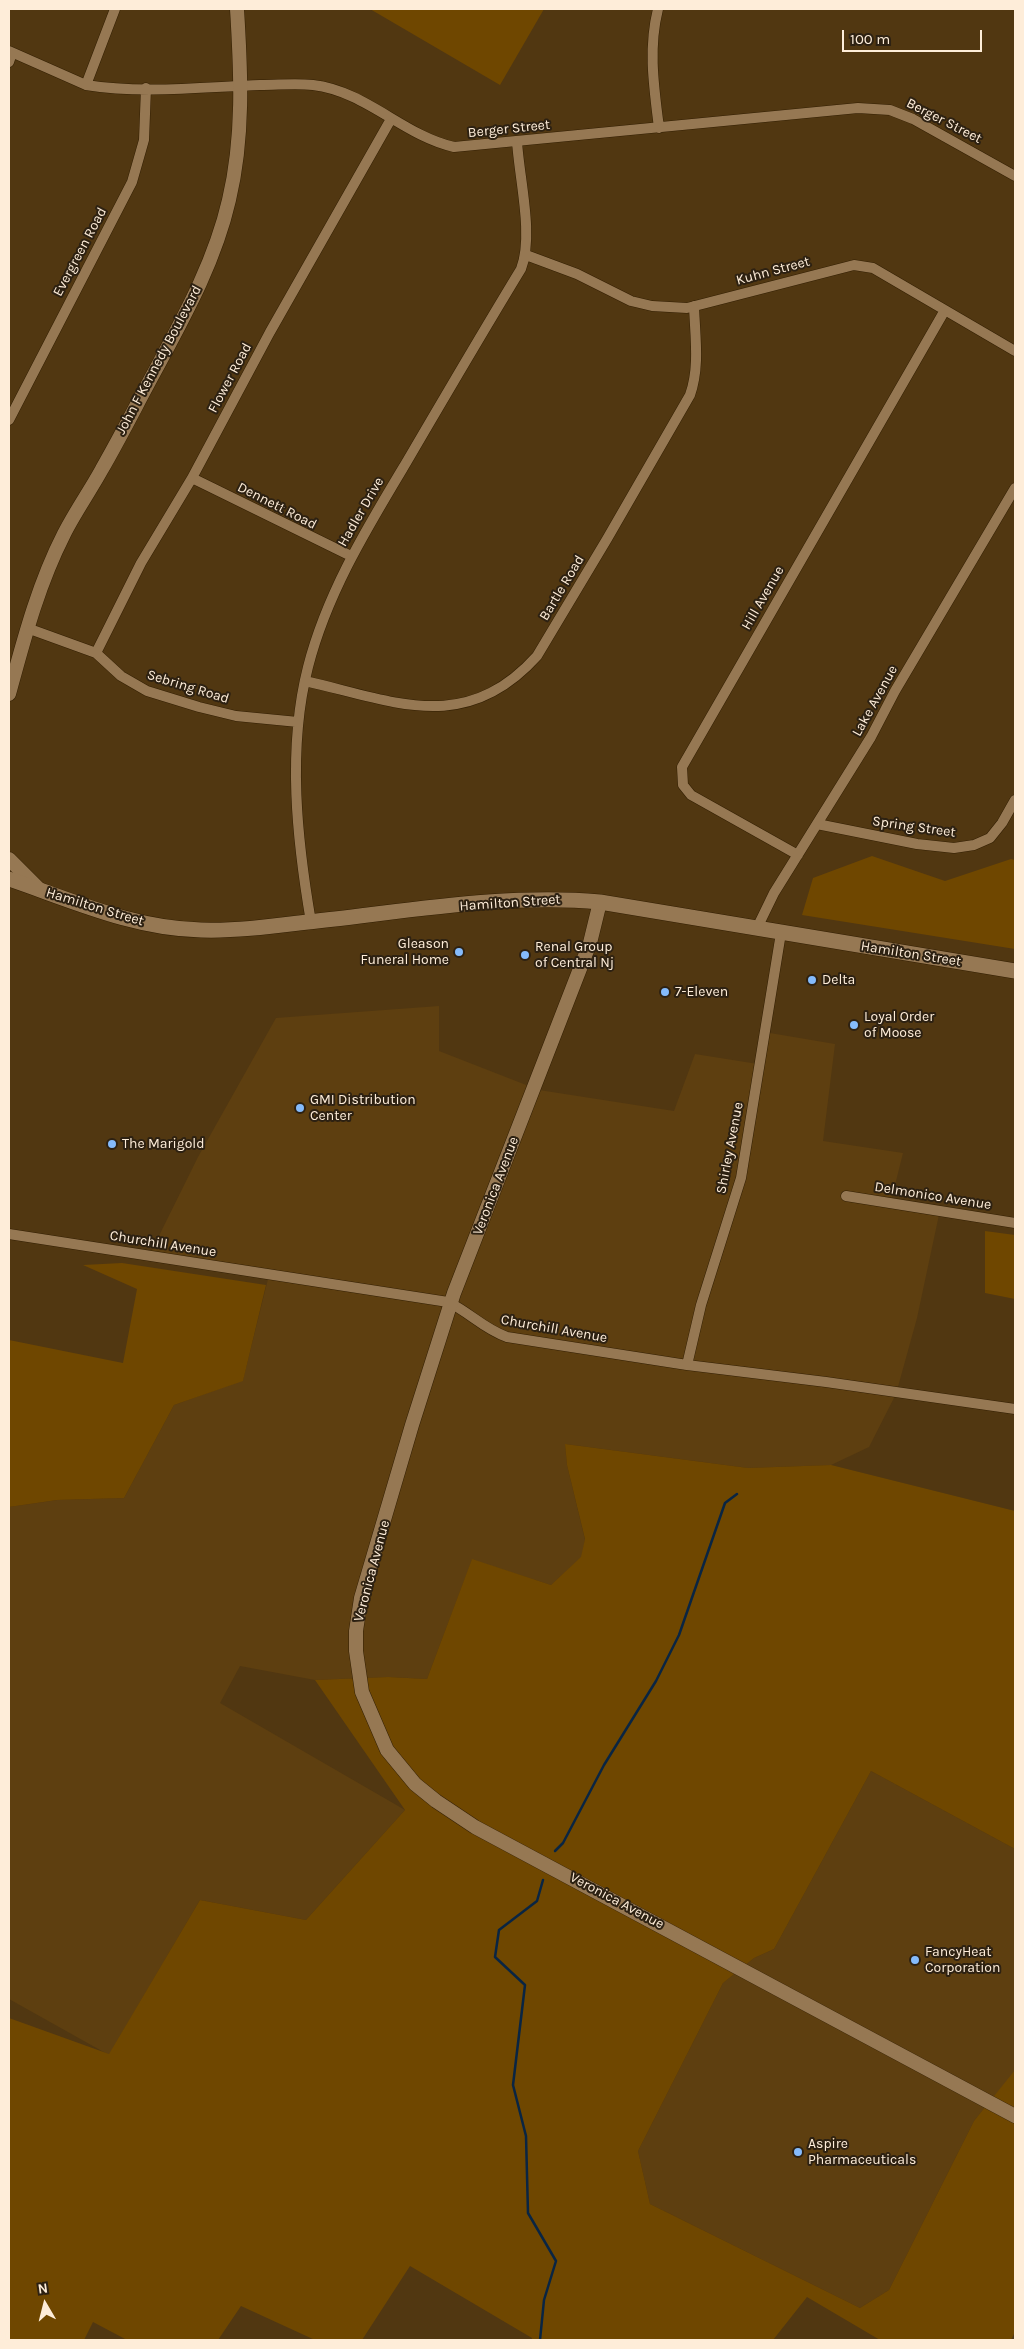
<!DOCTYPE html>
<style>
body{margin:0}
#map{position:relative;width:1024px;height:2349px;overflow:hidden;background:#513711;font-family:Karla,sans-serif}
canvas{display:block}
.frame{position:absolute;inset:0;border:10px solid #feedd9;pointer-events:none}
.north{position:absolute;left:20px;top:2279px;width:50px;height:50px;-webkit-text-stroke:4px #2d2112;paint-order:stroke;rotate:352deg;font-size:14px;font-weight:700;line-height:20px;text-align:center;color:#feedd9}
.north::after{content:'';display:block;margin:auto;width:18px;height:22px;background:#feedd9;clip-path:polygon(50% 0,100% 100%,50% 72%,0 100%)}
.scale{position:absolute;left:842px;top:30px;width:140px;height:22px;box-sizing:border-box;border:2px solid #feedd9;border-top:0;padding-left:6px;font-size:15px;line-height:18px;white-space:nowrap;color:#feedd9;-webkit-text-stroke:4px #2d2112;paint-order:stroke}
</style>
<div id="map">
<canvas width="1024" height="2349"></canvas>
<div class="frame"></div>
<div class="north">N</div>
<div class="scale">100 m</div>
</div>
<script>
const context = document.querySelector('canvas').getContext('2d');
context.lineJoin = 'round';
function fill(path, color) {
  context.fillStyle = color;
  context.fill(path, 'evenodd');
}
function stroke(path, color, width, dash) {
  context.strokeStyle = color;
  context.lineWidth = width;
  context.lineCap = dash ? 'butt' : 'round';
  context.setLineDash(dash || []);
  context.stroke(path);
}
function label(font, color, halo, rows, align = 'center') {
  context.font = font + ' Karla,sans-serif';
  context.lineWidth = 4;
  context.setLineDash([]);
  context.textBaseline = 'middle';
  context.strokeStyle = halo;
  context.fillStyle = color;
  for (const [text, x, y, turn = 0] of rows) {
    context.save();
    context.translate(x, y);
    context.rotate((+turn || 0) * Math.PI / 180);
    context.textAlign = isNaN(turn) ? turn : align;
    if (halo) context.strokeText(text, 0, 0);
    context.fillText(text, 0, 0);
    context.restore();
  }
}
const built = new Path2D(`
 M 439,1006 L 439,1051 L 539,1090 L 674,1111 L 695,1054 L 764,1065 L 770,1033 L 835,1044 L 823,1141 L 903,1153 L 890,1205 L 940,1210 L 917,1318 L 896,1394 L 869,1447 L 831,1465 L 748,1468 L 565,1444 L 567,1465 L 585,1540 L 582,1557 L 551,1585 L 472,1560 L 427,1679 L 388,1677 L 315,1680 L 240,1666 L 220,1703 L 405,1810 L 306,1920 L 200,1900 L 109,2055 L 9,1999 L 9,1507 L 57,1500 L 124,1498 L 174,1405 L 243,1380 L 269,1275 L 148,1258 L 198,1157 L 276,1018 Z
 M 871,1771 L 1015,1849 L 1015,2072 L 974,2121 L 889,2290 L 860,2308 L 650,2204 L 638,2151 L 723,1983 L 754,1958 L 774,1949 Z`);
const green = new Path2D(`
 M 370,9 L 544,9 L 500,85 Z
 M 872,856 L 945,881 L 1011,859 L 1015,860 L 1015,949 L 802,915 L 813,878 Z
 M 985,1231 L 1015,1235 L 1015,1299 L 985,1293 Z
 M 122,1263 L 266,1285 L 243,1381 L 174,1405 L 124,1498 L 57,1500 L 9,1507 L 9,1340 L 123,1363 L 137,1289 L 83,1265 Z
 M 565,1444 L 748,1468 L 831,1465 L 1015,1511 L 1015,1849 L 871,1771 L 774,1949 L 754,1958 L 723,1983 L 638,2151 L 650,2204 L 860,2308 L 889,2290 L 974,2121 L 1015,2070 L 1015,2332 L 1011,2340 L 880,2340 L 807,2297 L 773,2340 L 532,2340 L 532,2338 L 410,2266 L 362,2340 L 315,2340 L 241,2306 L 218,2340 L 127,2340 L 93,2322 L 84,2340 L 9,2340 L 9,2018 L 109,2054 L 200,1900 L 306,1920 L 405,1810 L 315,1680 L 388,1677 L 427,1679 L 472,1559 L 551,1585 L 581,1557 L 585,1539 L 567,1465 Z`);
const stream = new Path2D(`
 M 555,1851 L 563,1843 L 604,1765 L 656,1681 L 679,1635 L 725,1503 L 737,1494
 M 540,2340 L 544,2300 L 556,2261 L 528,2213 L 526,2136 L 513,2085 L 525,1985 L 495,1957 L 499,1930 L 537,1901 L 543,1880`);
const minor = new Path2D(`
 M 658,9 C 648,49 654,87 659,128
 M 9,51 L 86,85 C 141,94 205,87 260,85 C 278,85 296,83 313,85 C 366,91 404,136 454,147 L 858,108 L 890,110 L 913,119 L 1015,176
 M 9,62 L 12,53
 M 86,85 L 115,9
 M 526,255 L 577,274 L 631,301 L 652,306 L 687,308 L 854,265 L 873,268 L 1015,351
 M 9,420 L 132,182 L 144,140 L 146,88
 M 192,478 L 351,556
 M 27,628 L 96,653 L 121,676 L 147,691 L 199,707 L 236,716 L 298,722
 M 96,653 L 141,563 L 192,478 L 270,332 L 391,119
 M 305,681 C 394,701 465,736 537,656 L 607,539 L 690,395 C 700,367 695,336 694,306
 M 817,824 L 917,844 L 954,848 L 974,845 L 990,838 L 1002,823 L 1015,800
 M 798,855 L 691,795 L 683,785 L 682,767 L 945,310
 M 311,922 C 297,840 287,749 308,667 C 327,593 367,528 406,463 C 444,398 482,333 521,269 C 534,235 519,178 517,141
 M 757,928 L 774,893 L 871,737 L 895,691 L 1015,488
 M 846,1196 L 1015,1223
 M 9,1234 L 448,1302 C 469,1312 484,1329 507,1337 L 687,1365 L 826,1382 L 1015,1409
 M 687,1365 L 701,1305 L 741,1178 L 781,933`);
const tertiary = new Path2D(`
 M 9,694 C 24,639 38,585 64,534 C 75,512 90,491 102,469 C 121,436 138,402 156,369 C 185,315 215,261 229,200 C 244,137 241,73 237,9
 M 9,859 L 40,890
 M 600,902 L 590,943 L 454,1293 L 412,1425 L 361,1598 L 356,1631 L 356,1651 L 362,1692 L 387,1750 L 415,1784 L 436,1801 L 475,1827 L 1015,2116`);
const secondary = new Path2D(`
 M 9,879 C 71,900 134,929 201,930 C 234,931 267,927 299,923 C 398,913 502,893 600,902 L 1015,971`);
const markers = [
 [459,952,5,"#85bbfb"],
 [525,955,5,"#85bbfb"],
 [812,980,5,"#85bbfb"],
 [665,992,5,"#85bbfb"],
 [854,1025,5,"#85bbfb"],
 [300,1108,5,"#85bbfb"],
 [112,1144,5,"#85bbfb"],
 [915,1960,5,"#85bbfb"],
 [798,2152,5,"#85bbfb"]
];
const streetNames = [
 ["Berger Street",944,121,27],
 ["Berger Street",509,129,-6],
 ["Evergreen Road",80,252,-62],
 ["Kuhn Street",773,271,-15],
 ["John F Kennedy Boulevard",159,360,-62],
 ["Flower Road",230,378,-62],
 ["Dennett Road",277,506,27],
 ["Hadler Drive",361,512,-60],
 ["Bartle Road",562,588,-59],
 ["Hill Avenue",763,598,-60],
 ["Sebring Road",188,687,17],
 ["Lake Avenue",875,701,-61],
 ["Spring Street",914,827,8],
 ["Hamilton Street",510,903,-4],
 ["Hamilton Street",95,907,17],
 ["Hamilton Street",911,954,9],
 ["Shirley Avenue",730,1148,-79],
 ["Veronica Avenue",496,1186,-69],
 ["Delmonico Avenue",933,1196,9],
 ["Churchill Avenue",163,1244,9],
 ["Churchill Avenue",554,1329,10],
 ["Veronica Avenue",372,1571,-75],
 ["Veronica Avenue",617,1901,28]
];
const poiNames = [
 ["Gleason",449,944,"right"],
 ["Funeral Home",449,960,"right"],
 ["Renal Group",535,947],
 ["of Central Nj",535,963],
 ["Delta",822,980],
 ["7-Eleven",675,992],
 ["Loyal Order",864,1017],
 ["of Moose",864,1033],
 ["GMI Distribution",310,1100],
 ["Center",310,1116],
 ["The Marigold",122,1144],
 ["FancyHeat",925,1952],
 ["Corporation",925,1968],
 ["Aspire",808,2144],
 ["Pharmaceuticals",808,2160]
];
fill(built, '#5e3f10');
fill(green, '#6f4700');
stroke(stream, '#092543', 2.5);
stroke(minor, '#331f03', 11);
stroke(tertiary, '#331f03', 15);
stroke(secondary, '#331f03', 16);
stroke(minor, '#967853', 10);
stroke(tertiary, '#967853', 14);
stroke(secondary, '#967853', 15);
for (const [x, y, r, color] of markers) {
  const dot = new Path2D();
  dot.arc(x, y, r, 0, 2 * Math.PI);
  context.fillStyle = color;
  context.fill(dot);
  stroke(dot, '#2d2112', 2);
}
label('14px', '#feedd9', '#2d2112', streetNames);
label('14px', '#feedd9', '#2d2112', poiNames, 'left');
</script>
